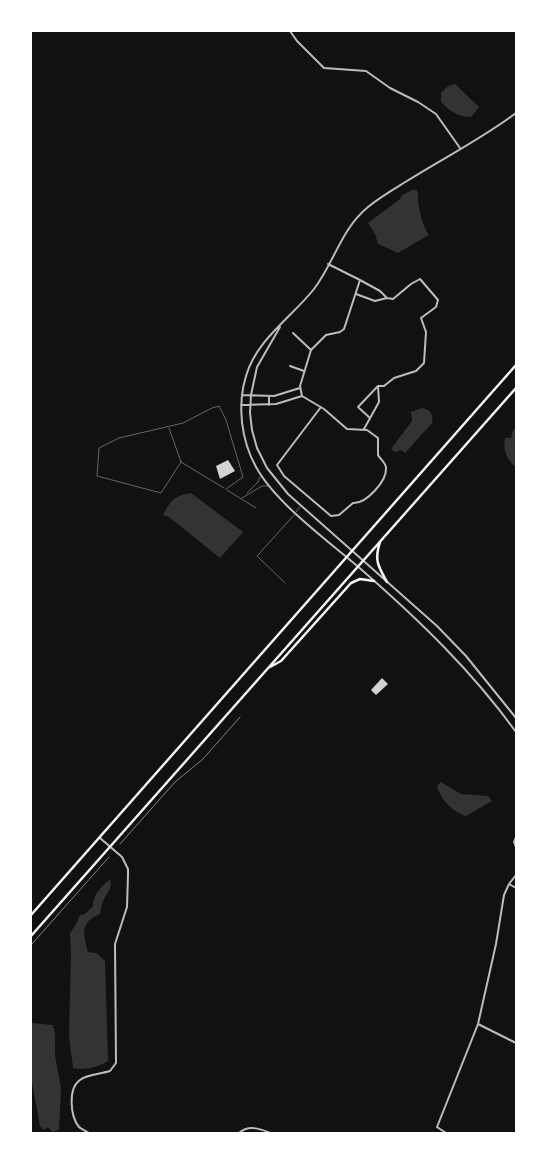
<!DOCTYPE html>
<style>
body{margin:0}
#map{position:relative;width:547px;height:1164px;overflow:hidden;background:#111;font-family:Poppins,sans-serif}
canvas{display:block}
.frame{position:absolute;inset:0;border:32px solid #fff;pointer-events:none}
</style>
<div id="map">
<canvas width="547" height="1164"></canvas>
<div class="frame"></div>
</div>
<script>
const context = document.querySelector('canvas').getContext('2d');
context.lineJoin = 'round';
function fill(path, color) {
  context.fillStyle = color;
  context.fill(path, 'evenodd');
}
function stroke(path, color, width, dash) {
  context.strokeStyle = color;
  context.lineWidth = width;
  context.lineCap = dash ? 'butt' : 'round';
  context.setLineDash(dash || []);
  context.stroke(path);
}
const water = new Path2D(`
 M 455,84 L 479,107 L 471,117 C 458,117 450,111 441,102 L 441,93 L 448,86 Z
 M 412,190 L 417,190 C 419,194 418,198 418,202 C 420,212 423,228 429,235 L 398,253 L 378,244 L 375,234 L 368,223 L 400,199 L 402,195 Z
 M 422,408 C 431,409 434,416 432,423 L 405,453 L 401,450 L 395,452 L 391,449 L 412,421 L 411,412 Z
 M 516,427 L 516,467 C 506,460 503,449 505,438 L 511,438 L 513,430 Z
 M 191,493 L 243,532 L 220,558 L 169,517 L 163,515 C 171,500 174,496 191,493 Z
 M 441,782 L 461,794 L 488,796 L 492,801 L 466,816 C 453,812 440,799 437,786 Z
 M 110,879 C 112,887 109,891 105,897 C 102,902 101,909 100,914 C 80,922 83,934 88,952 L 96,953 L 105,961 L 108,1061 C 98,1067 84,1071 73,1068 L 69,1035 L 71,952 L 70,933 L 76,924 L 80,915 L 85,914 L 93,906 C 94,892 101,888 110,879 Z
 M 31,1023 L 53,1025 L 55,1035 L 55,1056 L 61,1088 L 59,1130 L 52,1132 L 48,1127 L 44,1130 L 40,1126 L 31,1077 Z`);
const building = new Path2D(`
 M 228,460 L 235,471 L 220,479 L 216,466 Z
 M 382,678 L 388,684 L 376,695 L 371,690 Z`);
const path = new Path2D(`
 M 120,844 L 175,782 L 203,759 L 240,717
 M 31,945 L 109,857`);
const service = new Path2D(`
 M 169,428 L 181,462 L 224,488
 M 181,462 L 161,493 L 97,476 L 99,448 L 119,438 L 183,423 L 212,408 L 219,406 L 226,420 L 243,477 L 226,489
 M 227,490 L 256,508
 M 247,493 L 258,482 L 260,477
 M 242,498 L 262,486 L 268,486
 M 296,512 L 300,507
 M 285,583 L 257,556 L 294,515`);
const minor = new Path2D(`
 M 290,31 L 297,41 L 324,68 L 366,71 L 390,88 L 418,102 L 436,114 L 460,148
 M 516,113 C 483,138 442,159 407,181 C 394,189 380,197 368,207 C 341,229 334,263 314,289 C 291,318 257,339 246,376 C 237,405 241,440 256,467 C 277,505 330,542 363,571 C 419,620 472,671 516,732
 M 360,280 L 380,291 L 387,298
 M 356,294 L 375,301 L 387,298 L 393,299 L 411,284 L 420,279 L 438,300 L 436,307 L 421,318 L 426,332 L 424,363 L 416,371 L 394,378 L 384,386 L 378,386 L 379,402 L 364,429
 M 280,327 L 257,367 L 251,395 L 250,413 L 252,430 L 257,448 L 267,468 L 288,494 L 437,626 L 466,656 L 516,718
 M 293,333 L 311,350
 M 290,366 L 304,371
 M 242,395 L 274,396 L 300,388
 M 269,396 L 269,405
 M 241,405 L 276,404 L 302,396
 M 321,407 L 277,465 L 284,476 L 331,516 L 339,515 L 353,503 C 366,504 387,481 386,468 C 386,463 380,459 378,455 L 378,438 L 367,430 L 347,429 L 324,409 L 302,396 L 300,386 L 311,350 L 326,335 L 340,332 L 344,329 L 360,280 L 328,264
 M 370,418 L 358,407 L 378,386
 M 516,837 L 514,842 L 516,847
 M 509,884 L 516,888
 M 478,1024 L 516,1043
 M 89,1133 C 86,1131 81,1129 79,1127 C 70,1116 68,1088 80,1080 C 87,1074 101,1074 110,1071 L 116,1063 L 115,944 L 127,907 L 128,875 L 128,869 L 122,857 L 100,838
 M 239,1133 C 248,1125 259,1128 270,1133
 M 446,1133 L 437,1127 L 478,1024 L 496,944 L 504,895 L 509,884 L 516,875`);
const secondary = new Path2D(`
 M 380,542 C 374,560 378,566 387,582
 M 270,667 L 281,661 L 351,583 L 360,579 L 374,581
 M 31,915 L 516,365
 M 31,936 L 516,388`);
fill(water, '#333');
fill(building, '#d3d3d3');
stroke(path, '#f5f5f5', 0.5);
stroke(service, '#bcbcbc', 0.5);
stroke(minor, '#bcbcbc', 2);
stroke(secondary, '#f5f5f5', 2.5);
</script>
